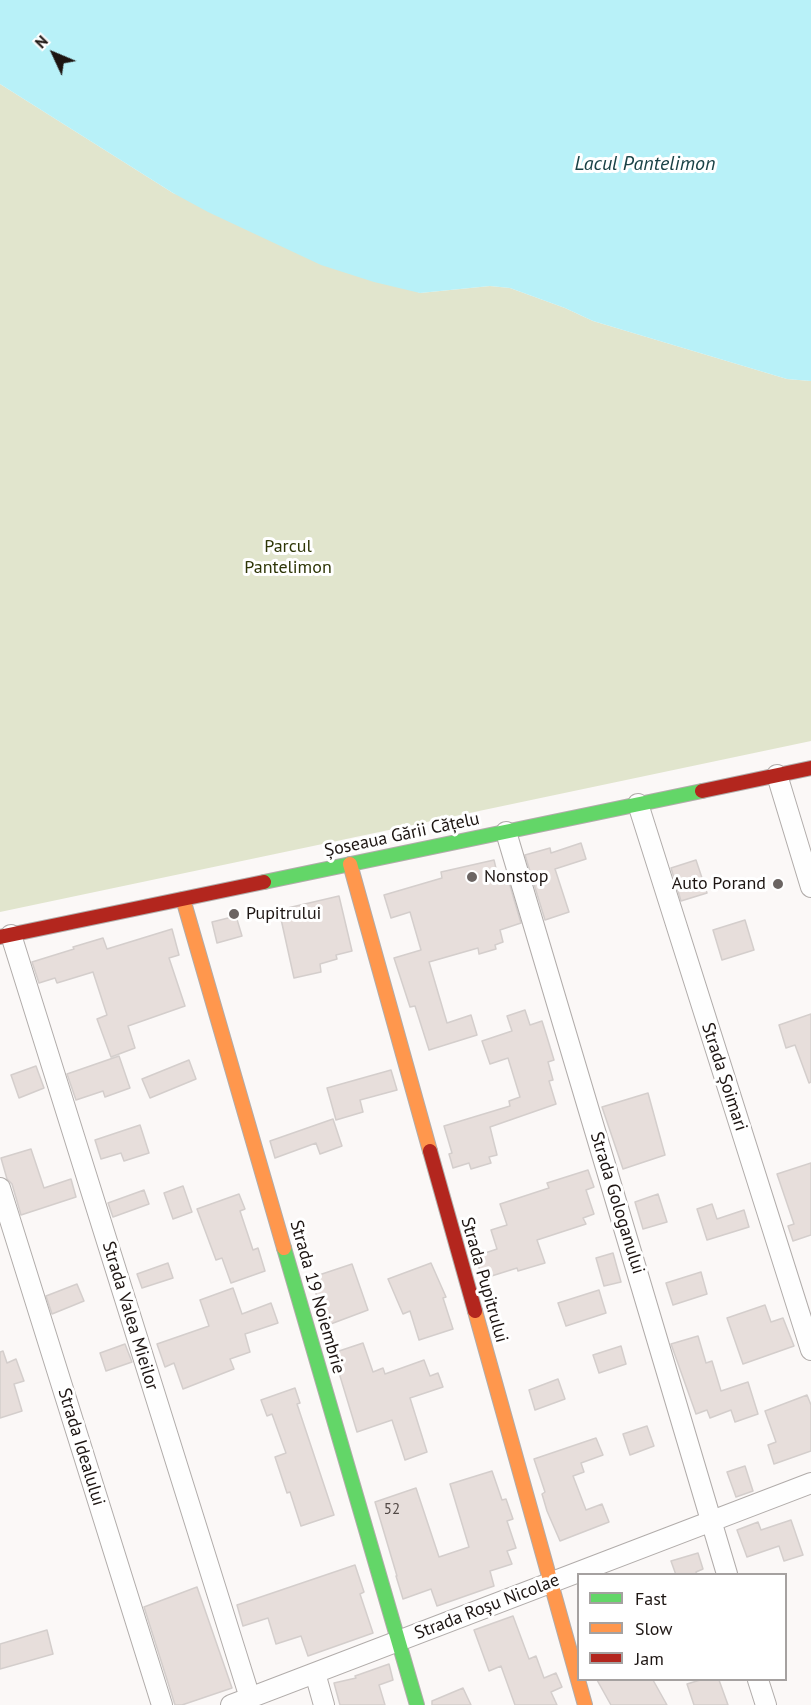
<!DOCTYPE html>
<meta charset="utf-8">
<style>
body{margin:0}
#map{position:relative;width:811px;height:1705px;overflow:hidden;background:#fbf8f7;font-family:"PT Sans",sans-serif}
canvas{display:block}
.legend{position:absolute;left:577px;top:1573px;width:210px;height:108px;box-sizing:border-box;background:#fff;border:2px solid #a5a1a0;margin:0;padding:8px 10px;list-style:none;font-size:18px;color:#1d1512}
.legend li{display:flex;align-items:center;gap:12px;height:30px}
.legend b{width:30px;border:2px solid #a5a1a0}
.north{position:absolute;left:24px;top:24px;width:60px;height:60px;-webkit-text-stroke:4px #fff;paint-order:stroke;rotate:314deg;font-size:16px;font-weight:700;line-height:24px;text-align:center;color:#1d1512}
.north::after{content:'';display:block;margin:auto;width:21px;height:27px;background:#1d1512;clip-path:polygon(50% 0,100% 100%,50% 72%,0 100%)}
</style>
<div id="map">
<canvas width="811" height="1705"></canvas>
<ul class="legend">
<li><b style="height:8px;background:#63d668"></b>Fast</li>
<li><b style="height:8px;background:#ff974d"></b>Slow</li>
<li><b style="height:8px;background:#b3261e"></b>Jam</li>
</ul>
<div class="north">N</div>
</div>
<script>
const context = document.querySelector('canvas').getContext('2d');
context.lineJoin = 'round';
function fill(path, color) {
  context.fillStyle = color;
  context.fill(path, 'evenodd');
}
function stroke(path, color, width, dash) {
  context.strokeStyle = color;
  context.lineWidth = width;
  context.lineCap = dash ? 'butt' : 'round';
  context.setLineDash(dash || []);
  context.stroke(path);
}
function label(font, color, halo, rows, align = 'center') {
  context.font = font + ' "PT Sans",sans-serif';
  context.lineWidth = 6;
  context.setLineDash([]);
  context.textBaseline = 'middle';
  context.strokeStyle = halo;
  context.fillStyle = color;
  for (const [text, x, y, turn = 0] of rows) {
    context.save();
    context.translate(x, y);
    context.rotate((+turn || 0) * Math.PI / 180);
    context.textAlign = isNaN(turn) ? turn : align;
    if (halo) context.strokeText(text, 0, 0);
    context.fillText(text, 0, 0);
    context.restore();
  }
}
const green = new Path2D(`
 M 0,84 L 173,193 L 420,293 L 490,286 L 510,288 L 565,308 L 593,321 L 787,379 L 811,381 L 811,741 L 0,912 Z`);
const water = new Path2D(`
 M 0,0 L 811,0 L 811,381 L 787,379 L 593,321 L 565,308 L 510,288 L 490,286 L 420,293 L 374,282 L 321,265 L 208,212 L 173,193 L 0,84 Z`);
const building = new Path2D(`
 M 581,843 L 586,859 L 555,869 L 569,912 L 545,920 L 525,855 L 550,848 L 551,853 Z
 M 494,860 L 499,881 L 508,879 L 521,923 L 500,930 L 503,942 L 495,945 L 496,949 L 479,954 L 478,948 L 429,962 L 447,1023 L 471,1015 L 477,1035 L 429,1050 L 415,1006 L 410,1007 L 394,958 L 421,950 L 410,912 L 391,918 L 384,895 L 442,878 L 441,872 Z
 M 696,860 L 707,893 L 681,901 L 671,868 Z
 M 339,896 L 352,951 L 336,955 L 337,959 L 320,964 L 321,972 L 294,978 L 279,910 Z
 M 236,916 L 242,936 L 217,943 L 212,922 Z
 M 745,920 L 754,950 L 722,960 L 713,930 Z
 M 172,929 L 179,955 L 169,958 L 185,1006 L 128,1026 L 135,1048 L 111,1057 L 97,1019 L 107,1015 L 93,972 L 57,983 L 55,978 L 39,983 L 32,962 L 74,949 L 73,947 L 103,938 L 107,949 Z
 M 525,1010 L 530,1025 L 542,1021 L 547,1037 L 554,1060 L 548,1062 L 553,1080 L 549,1081 L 556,1104 L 490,1127 L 497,1155 L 489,1157 L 491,1163 L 471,1169 L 469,1163 L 453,1168 L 449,1154 L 452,1153 L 444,1126 L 510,1106 L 509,1101 L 520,1097 L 508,1058 L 490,1064 L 482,1041 L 512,1031 L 507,1016 Z
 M 811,1014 L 811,1082 L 809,1083 L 795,1045 L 786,1048 L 779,1025 Z
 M 119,1056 L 130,1088 L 105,1097 L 103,1091 L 76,1100 L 67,1074 Z
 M 189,1060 L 196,1079 L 150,1098 L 142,1079 Z
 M 36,1066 L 44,1088 L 19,1098 L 11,1075 Z
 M 391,1070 L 397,1090 L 360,1100 L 363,1112 L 336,1120 L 327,1088 Z
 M 648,1093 L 665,1155 L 623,1169 L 602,1107 Z
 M 333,1119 L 342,1146 L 320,1154 L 316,1143 L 275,1158 L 270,1141 Z
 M 140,1125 L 149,1153 L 124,1161 L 121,1153 L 101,1159 L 95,1140 Z
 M 31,1149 L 44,1188 L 71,1179 L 76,1197 L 21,1215 L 12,1184 L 7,1179 L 1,1158 Z
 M 811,1163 L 811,1235 L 793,1241 L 788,1226 L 794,1224 L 777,1174 Z
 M 588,1170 L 594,1187 L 586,1190 L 594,1214 L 583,1218 L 586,1224 L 537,1240 L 545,1263 L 518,1271 L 517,1268 L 482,1279 L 476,1256 L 497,1249 L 491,1230 L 507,1225 L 500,1204 L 549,1188 L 547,1183 Z
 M 183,1186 L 192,1212 L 173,1219 L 164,1193 Z
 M 144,1190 L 149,1204 L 113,1217 L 108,1203 Z
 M 239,1194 L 245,1209 L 240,1211 L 253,1250 L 258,1248 L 265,1271 L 231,1283 L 222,1258 L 216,1260 L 197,1209 Z
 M 658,1194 L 667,1222 L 643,1229 L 635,1202 Z
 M 712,1204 L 717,1219 L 744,1210 L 749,1227 L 707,1240 L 697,1209 Z
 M 613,1253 L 621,1282 L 604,1286 L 596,1258 Z
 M 168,1263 L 173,1278 L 142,1288 L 137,1274 Z
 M 431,1263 L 446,1297 L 443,1298 L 453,1329 L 419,1340 L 410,1311 L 403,1314 L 388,1279 Z
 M 352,1264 L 368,1310 L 328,1325 L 310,1278 Z
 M 701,1272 L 707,1294 L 673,1305 L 666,1283 Z
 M 77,1284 L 84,1301 L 52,1314 L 46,1296 Z
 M 233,1288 L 242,1314 L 271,1303 L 278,1323 L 245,1334 L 250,1352 L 230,1359 L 234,1369 L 183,1389 L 174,1363 L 165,1367 L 157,1344 L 209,1326 L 200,1300 Z
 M 599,1290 L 606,1313 L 566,1326 L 558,1303 Z
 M 765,1305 L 771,1322 L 783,1318 L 794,1346 L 743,1364 L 727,1318 Z
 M 698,1336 L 706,1363 L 712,1361 L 721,1391 L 748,1382 L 758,1414 L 735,1422 L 731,1410 L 710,1418 L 707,1410 L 696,1414 L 671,1344 Z
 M 363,1343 L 373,1372 L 383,1368 L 385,1374 L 424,1360 L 430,1376 L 438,1373 L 443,1387 L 410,1398 L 427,1452 L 405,1460 L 392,1420 L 357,1432 L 333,1353 Z
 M 125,1344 L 132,1362 L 106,1371 L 100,1353 Z
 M 621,1346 L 626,1364 L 599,1373 L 593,1355 Z
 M 3,1351 L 7,1363 L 16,1359 L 24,1381 L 14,1384 L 22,1411 L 0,1418 L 0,1352 Z
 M 558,1379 L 565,1399 L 535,1410 L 529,1390 Z
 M 295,1388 L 300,1403 L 297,1404 L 334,1515 L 301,1526 L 290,1492 L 287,1493 L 275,1457 L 286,1453 L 272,1414 L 267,1416 L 261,1400 Z
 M 807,1395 L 811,1405 L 811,1451 L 774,1464 L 768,1445 L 776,1442 L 765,1411 Z
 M 647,1426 L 654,1446 L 630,1455 L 623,1434 Z
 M 596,1438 L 603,1455 L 581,1463 L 584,1472 L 573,1476 L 586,1510 L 602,1504 L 609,1522 L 560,1541 L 547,1511 L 542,1494 L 545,1492 L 534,1459 Z
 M 745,1466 L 753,1491 L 736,1497 L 727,1472 Z
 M 492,1471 L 502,1500 L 506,1499 L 513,1519 L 507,1521 L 516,1548 L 507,1551 L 512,1564 L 490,1571 L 494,1586 L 437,1606 L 431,1589 L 403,1599 L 396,1576 L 397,1576 L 375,1502 L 416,1488 L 439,1557 L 469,1547 L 450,1484 Z
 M 791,1520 L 803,1555 L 784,1561 L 779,1546 L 747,1557 L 737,1530 L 758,1522 L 761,1530 Z
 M 698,1553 L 703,1569 L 696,1572 L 697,1575 L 676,1575 L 671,1561 Z
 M 355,1565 L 364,1592 L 360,1594 L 373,1633 L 308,1656 L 301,1636 L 276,1644 L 268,1618 L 243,1626 L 237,1605 Z
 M 197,1587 L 232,1688 L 182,1705 L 175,1705 L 144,1607 Z
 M 513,1616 L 529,1659 L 536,1656 L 544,1678 L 556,1673 L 562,1687 L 551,1692 L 557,1705 L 515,1705 L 501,1666 L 489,1671 L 474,1630 Z
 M 47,1630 L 53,1654 L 0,1669 L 0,1644 Z
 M 389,1664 L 393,1680 L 379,1685 L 385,1705 L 340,1705 L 334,1683 L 356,1678 L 355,1676 Z
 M 597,1680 L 653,1680 L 667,1705 L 611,1705 Z
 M 700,1680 L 719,1680 L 728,1705 L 694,1705 L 687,1684 Z
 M 463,1688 L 471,1705 L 432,1705 L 432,1701 Z`);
const street = new Path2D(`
 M 777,775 L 811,887
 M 638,804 L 811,1350
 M 506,832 L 727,1574
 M 11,935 L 250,1698
 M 0,1188 L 162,1705
 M 315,1673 L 324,1705
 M 758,1680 L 766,1705
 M 231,1705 L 811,1483`);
const fast = new Path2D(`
 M 264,882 L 702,791
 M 284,1248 L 417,1705`);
const slow = new Path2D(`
 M 350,864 L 430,1151
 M 183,899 L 284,1248
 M 475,1311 L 585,1705`);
const jam = new Path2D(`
 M 702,791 L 811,768
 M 0,937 L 264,882
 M 430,1151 L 475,1311`);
const markers = [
 [472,877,6,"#6b6462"],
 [778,884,6,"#6b6462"],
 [234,914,6,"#6b6462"]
];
const numberNames = [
 ["52",392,1510]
];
const parkNames = [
 ["Parcul",288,547],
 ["Pantelimon",288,568]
];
const streetNames = [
 ["Șoseaua Gării Cățelu",402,835,-12],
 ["Strada Șoimari",724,1077,72],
 ["Strada Gologanului",617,1203,73],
 ["Strada Pupitrului",484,1280,74],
 ["Strada 19 Noiembrie",317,1297,74],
 ["Strada Valea Mieilor",130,1316,73],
 ["Strada Idealului",81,1447,73],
 ["Strada Roșu Nicolae",487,1607,-21]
];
const poiNames = [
 ["Nonstop",484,877],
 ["Auto Porand",766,884,"right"],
 ["Pupitrului",246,914]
];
const waterNames = [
 ["Lacul Pantelimon",645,164]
];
fill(green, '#e1e5cd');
fill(water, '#b8f1f8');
fill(building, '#e7dedb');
stroke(building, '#d4cecc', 1.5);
stroke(street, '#b1acaa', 22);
stroke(fast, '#b1acaa', 16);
stroke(slow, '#b1acaa', 16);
stroke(jam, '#b1acaa', 16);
stroke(street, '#fefefe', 20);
stroke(fast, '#63d668', 14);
stroke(slow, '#ff974d', 14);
stroke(jam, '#b3261e', 14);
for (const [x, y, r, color] of markers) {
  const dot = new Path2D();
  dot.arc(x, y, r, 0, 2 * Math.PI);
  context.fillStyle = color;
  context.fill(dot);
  stroke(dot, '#fff', 2);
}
label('15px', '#524946', null, numberNames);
label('18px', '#2e3607', '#fff', parkNames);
label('18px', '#1d1512', '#fff', streetNames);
label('18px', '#1d1512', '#fff', poiNames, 'left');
label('italic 20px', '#1a4246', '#fff', waterNames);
</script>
